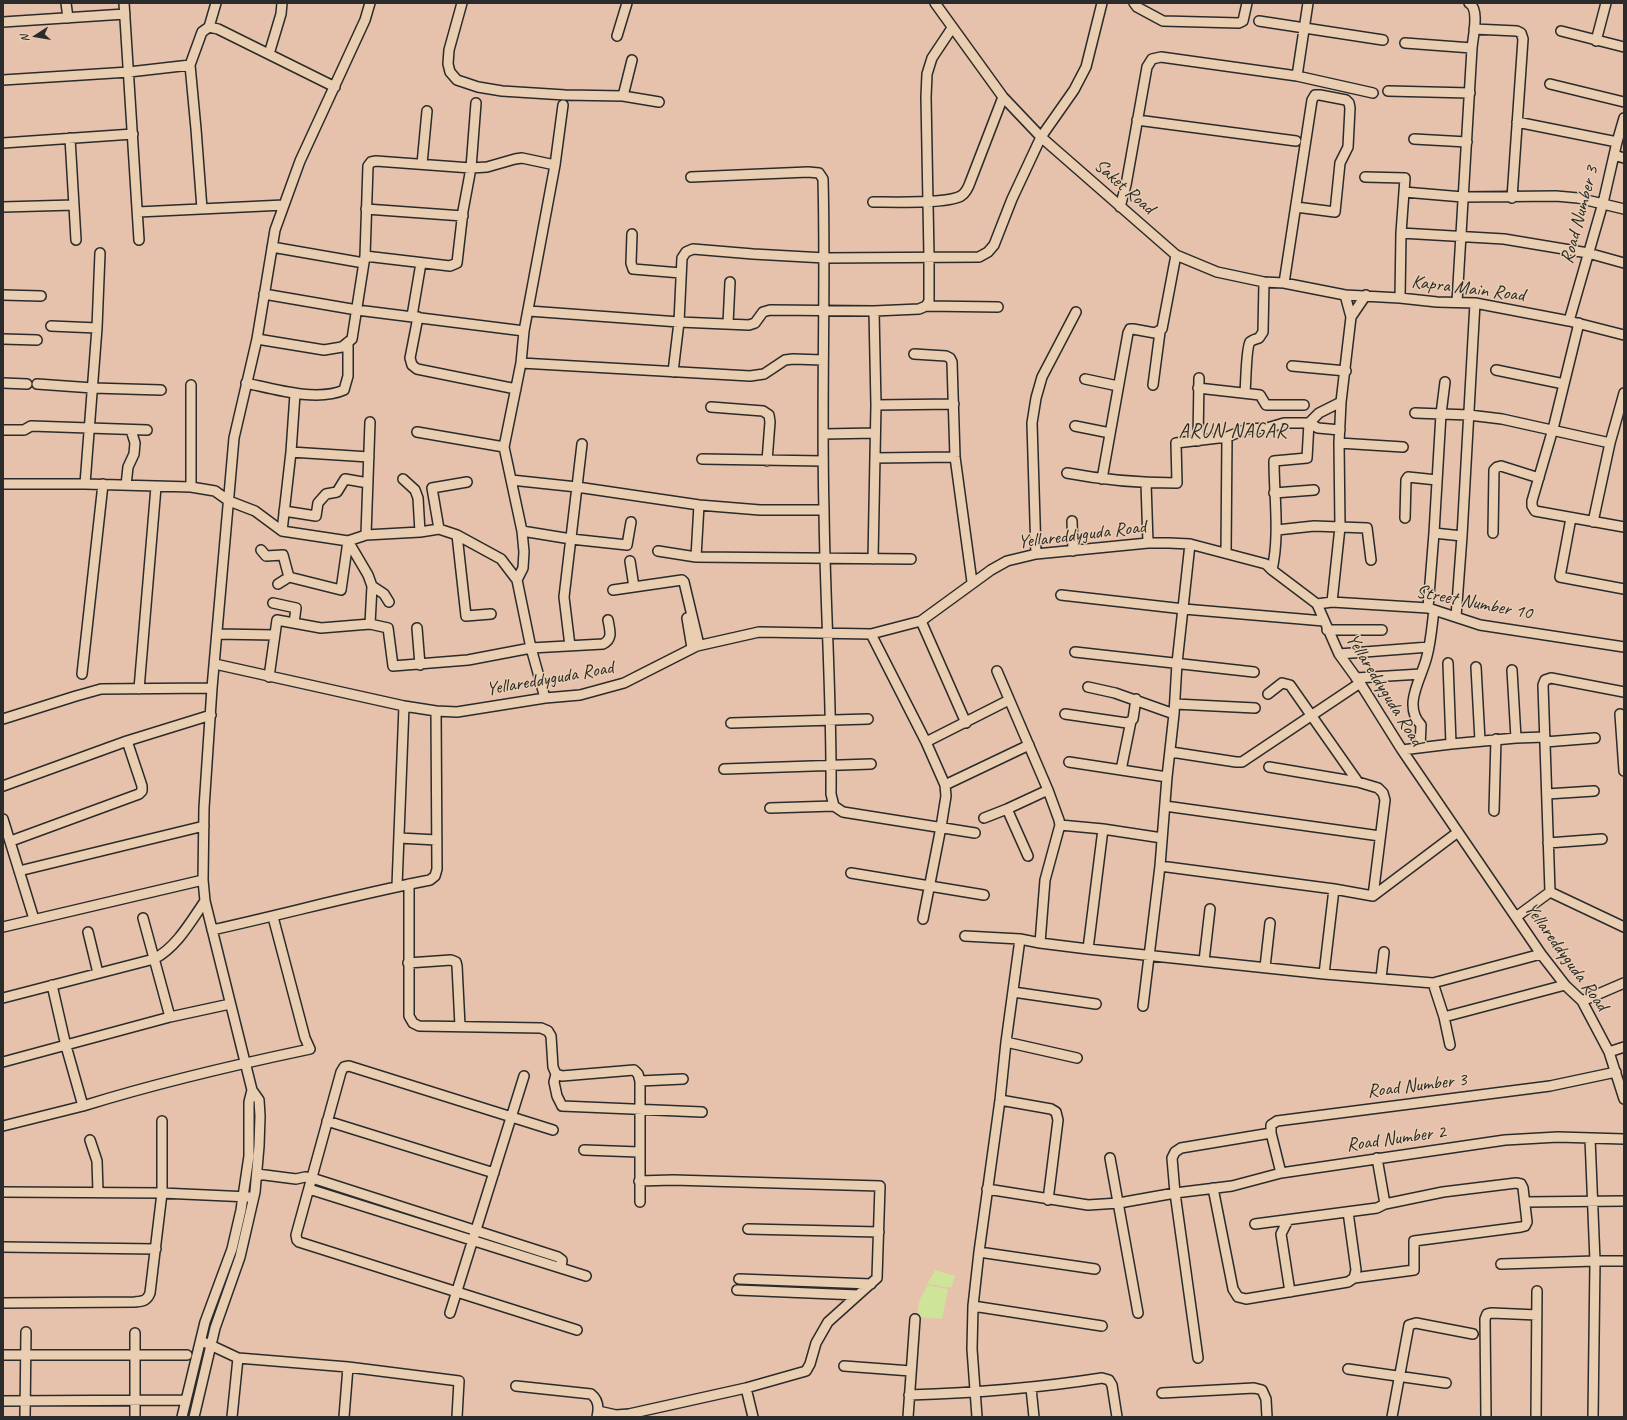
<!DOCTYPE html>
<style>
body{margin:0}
#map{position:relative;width:1627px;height:1420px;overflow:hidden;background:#e6c1ab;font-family:Caveat,sans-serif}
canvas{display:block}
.frame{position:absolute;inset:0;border:4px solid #2b2b2b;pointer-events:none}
.north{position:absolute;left:16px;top:16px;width:40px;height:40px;-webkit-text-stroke:3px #eaceb1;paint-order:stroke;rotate:258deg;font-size:11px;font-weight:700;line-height:16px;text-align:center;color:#2b2b2b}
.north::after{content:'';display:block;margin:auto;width:14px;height:18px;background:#2b2b2b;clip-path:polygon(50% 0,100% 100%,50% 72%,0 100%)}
</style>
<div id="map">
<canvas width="1627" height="1420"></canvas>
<div class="frame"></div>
<div class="north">N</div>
</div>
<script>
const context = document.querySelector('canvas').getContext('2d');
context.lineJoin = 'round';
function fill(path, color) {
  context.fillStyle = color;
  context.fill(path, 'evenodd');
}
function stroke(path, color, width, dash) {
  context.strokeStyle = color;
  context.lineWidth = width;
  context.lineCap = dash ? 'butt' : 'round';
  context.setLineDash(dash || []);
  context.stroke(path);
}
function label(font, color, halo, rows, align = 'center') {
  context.font = font + ' Caveat,sans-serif';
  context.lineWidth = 3;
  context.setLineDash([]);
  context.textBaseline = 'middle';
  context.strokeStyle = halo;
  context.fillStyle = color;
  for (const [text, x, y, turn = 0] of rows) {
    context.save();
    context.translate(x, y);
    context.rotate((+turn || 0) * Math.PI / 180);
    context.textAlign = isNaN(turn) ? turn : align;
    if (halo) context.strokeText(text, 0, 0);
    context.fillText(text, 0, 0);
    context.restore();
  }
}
const green = new Path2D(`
 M 935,1270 L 955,1276 L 951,1288 L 927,1284 Z
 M 927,1285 L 948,1289 L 942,1319 L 917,1317 L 919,1302 Z`);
const minor = new Path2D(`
 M 66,3 L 68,18
 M 124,3 L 139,240
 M 462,3 L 449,50 L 448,64 L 450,72 L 457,80 L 478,87 L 502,91 L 565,95 L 623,96 L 659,102
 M 935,3 L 1003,97 L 1041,137 L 1176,255 L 1217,272 L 1264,282 L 1284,283 L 1345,295 L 1400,298 L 1437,302 L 1475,303 L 1569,321 L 1624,335
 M 1134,3 L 1137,7 L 1163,21 L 1239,23 L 1243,21 L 1247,3
 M 1259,21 L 1383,40
 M 3,22 L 125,14
 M 209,27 L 218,29 L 335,87
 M 1474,29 L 1517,31 L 1521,33 L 1523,39 L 1512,198
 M 1561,31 L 1624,47
 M 617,36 L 627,3
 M 1596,41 L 1606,3
 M 1405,43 L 1472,48
 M 269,54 L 281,14 L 282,3
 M 1297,76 L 1308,3
 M 3,80 L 129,72 L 190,65
 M 1550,84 L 1624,102
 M 1388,91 L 1470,93
 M 623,96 L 632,60
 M 1137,120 L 1296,141
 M 1517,122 L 1617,142
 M 70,138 L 76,240
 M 1414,139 L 1467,142
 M 3,143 L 133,134
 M 1614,155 L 1624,158
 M 422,164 L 427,111
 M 691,177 L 808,172 L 819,173 L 823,179 C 826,289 821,400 824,510 C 825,605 832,699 831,794 L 834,806
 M 1365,177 L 1405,178 L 1401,233 L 1400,298
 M 1404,192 L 1463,197 L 1556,196 L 1578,198 L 1624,209
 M 873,202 C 891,202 947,204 961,196 C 966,193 969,186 971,180 L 1003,97
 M 3,207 L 74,205
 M 1120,207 L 1126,185 L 1147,67 L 1152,59 L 1161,57 L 1297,76 L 1373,93
 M 202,209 L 196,129 L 190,65 L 202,32 L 209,27 L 216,3
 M 366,209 L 463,216
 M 138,212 L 284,205
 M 1401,233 L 1504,239 L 1588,253 L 1624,263
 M 632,234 L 631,263 L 633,269 L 681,273
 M 272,247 L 364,263
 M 365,256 L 450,266 L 457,263 L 463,211 L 471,168 L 476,103
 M 1284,283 L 1312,100 L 1315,95 L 1320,95 L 1346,100 L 1349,103 L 1350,108 L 1348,147 L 1340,163 L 1335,212 L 1296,207
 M 264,294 L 357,310 L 524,331
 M 3,295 L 41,296
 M 1457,302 L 1472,48 C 1473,36 1480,9 1469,3
 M 926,306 L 998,307
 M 529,311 L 679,322 L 749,325 L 755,323 L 763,312 L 770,310 L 874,311 L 919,309 L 926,306 L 929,301 L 929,257 L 926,97 L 927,74 L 932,58 L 952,28
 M 412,316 L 421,263
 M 418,317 L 410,358 L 412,365 L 417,369 L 516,389
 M 1351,317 L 1366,295
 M 1569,321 L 1603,203 L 1617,142 L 1624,118
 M 1579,323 L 1553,429 L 1532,501 L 1532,506 L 1535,511 L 1624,527
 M 728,324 L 730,282
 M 51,326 L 97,328
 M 3,339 L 37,340
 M 257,339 L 324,350 L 342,347 L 352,339 L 365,256 L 368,166 L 371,162 L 376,161 L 471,168 L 487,167 L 515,159 L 522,158 L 555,165
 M 914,354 L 946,356 L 950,358 L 952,362 L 955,457 L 972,582
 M 521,363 L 750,376 L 764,374 L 785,360 L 793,359 L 823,360
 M 1292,366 L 1346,371
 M 1496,370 L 1564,384
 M 673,372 L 679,322 L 682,258 L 686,252 L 693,249 L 753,254 L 825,258 L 979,257 L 988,252 L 994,245 L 1012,199 L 1041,137 L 1074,90 L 1086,67 L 1102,3
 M 1085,379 L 1118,386
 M 3,383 L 27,384
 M 246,383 C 274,389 317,402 344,390 L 348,376 L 348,342
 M 37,384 L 93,388 L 161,390
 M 191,385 L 191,487
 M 1153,385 L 1160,332
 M 1198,388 L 1260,395 L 1266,405 L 1304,405
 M 1245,392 C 1246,383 1246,348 1250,342 C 1252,340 1256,339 1259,338 L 1263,332 L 1264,282
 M 876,405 L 954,404
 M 711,407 L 763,411 L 769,415 L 770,422 L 767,461
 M 1415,413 L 1469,415 L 1502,419 L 1610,443
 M 1075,426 L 1110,433
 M 3,430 L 24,430 L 31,426 L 147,430
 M 417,432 L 504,447
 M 824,434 L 875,433
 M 1198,441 L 1199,378
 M 1339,443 L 1403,447
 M 291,452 L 369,457
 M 875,458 L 955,457
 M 702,459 L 823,461
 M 1067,473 C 1103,480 1139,483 1177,483 L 1176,443 L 1227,437 L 1247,429 L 1267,428 L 1284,423 L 1309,423 L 1318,428 L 1340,430
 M 403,479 L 415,490 L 418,498 L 420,532
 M 1102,479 L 1128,333 L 1130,329 L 1133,329 L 1155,333 L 1162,329 L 1176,255
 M 511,480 L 577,487 L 699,505 L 760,510 L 824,510
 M 1146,483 L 1148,543
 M 3,484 L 85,484 L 191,487 L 215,491 L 229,501 L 255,511 L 282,531 L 348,541 L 366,535 L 420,532 L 439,529 L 457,535 L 501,559 L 517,580
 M 85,484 L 97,328 L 100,253
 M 126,485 L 128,467 L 134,454 L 135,443 L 131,430
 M 1274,493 L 1314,490
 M 284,511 L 316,516 L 318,503 L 326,494 L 337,492 L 345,479 L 368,483
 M 1405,518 L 1406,480 L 1408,477 L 1437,480
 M 1571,518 L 1560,577 L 1624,589
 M 1072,521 L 1073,551
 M 1593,522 L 1610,443 L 1624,393
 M 439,529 L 432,488 L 467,482
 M 1277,530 L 1314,526 L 1367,528 L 1371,560
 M 282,531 L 291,452 L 295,394
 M 522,531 L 571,539 L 627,545 L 631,522
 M 1434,533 L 1462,536
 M 1493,533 L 1494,470 L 1497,467 L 1501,466 L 1539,478
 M 366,535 L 370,422
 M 457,535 L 466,616 L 491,614
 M 348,541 L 368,575 L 372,586 L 370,624
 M 261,550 L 266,556 L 283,555 L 289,577
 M 658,551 L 696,557 L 911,559
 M 1226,553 L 1227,437
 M 1036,554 L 1032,423 L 1036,398 L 1042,377 L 1076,312
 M 696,557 L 699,505
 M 873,559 L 876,405 L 874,311
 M 630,561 L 634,587
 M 1272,570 C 1280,534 1274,497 1274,461 L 1307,458 L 1309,423 L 1319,413 L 1341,402
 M 278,584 L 289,577 L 341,590 L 348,541
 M 372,586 L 384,594 L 389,602
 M 613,590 L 682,580 L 684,582 L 699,645
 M 1061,595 L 1184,609 L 1324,621
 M 1332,602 L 1340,527 L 1339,443 L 1341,402 L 1351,317 L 1345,295
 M 273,603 L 296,608 L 294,623
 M 1317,604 L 1332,602 L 1428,608 L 1480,625 L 1624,647
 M 1428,608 L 1434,533 L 1441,414 L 1445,382
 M 1456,617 L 1462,536 L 1475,303
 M 687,618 L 692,648
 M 921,621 L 966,723
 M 417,628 L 420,665
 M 1327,630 L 1382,630
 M 217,634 L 275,635
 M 871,634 L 926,742 L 945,785 L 946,796 L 941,827 L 923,919
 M 570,646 L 564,597 L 582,444
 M 1075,652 L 1254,672
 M 1339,654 L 1429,647
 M 1448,663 L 1451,744
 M 215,664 L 404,706 L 436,711 L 457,712 L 545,698 L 580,695 L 624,683 L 697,646 L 759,632 L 871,634 L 921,621 L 991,570 L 1007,561 L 1036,554 L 1148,543 L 1169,543 L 1190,544 L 1266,564 L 1272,570 L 1317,604 L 1339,654 L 1360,683 L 1402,750 L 1541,954 L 1565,985 L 1582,1001 L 1609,1052 L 1624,1099
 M 1476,667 L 1480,741
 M 997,671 L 1048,790 L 1059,820 L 1060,825 L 1045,880 L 1040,943
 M 82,674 L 103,484
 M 269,677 L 277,620 L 321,628 L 370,624 L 388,628 L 393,666 L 468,660 L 531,648 L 603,644 C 613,639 610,631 608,620
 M 1356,678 L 1421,674
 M 1088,687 L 1115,693 L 1174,714
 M 139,689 L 156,487
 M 1268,694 L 1282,683 L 1290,685 L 1358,782
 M 545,698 L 531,648 L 517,580 L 523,568 L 524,552 L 522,531 L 504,447 L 521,363 L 524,331 L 555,165 L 563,105
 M 1175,704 L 1255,708
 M 1065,714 L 1127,723 L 1131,721
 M 1620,714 L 1624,771
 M 3,719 L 76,696 L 101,689 L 212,688
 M 731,723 L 868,719
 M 1516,738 L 1545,737
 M 926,742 L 1009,700
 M 1545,742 L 1595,738
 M 1420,747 L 1421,725 C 1402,705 1422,678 1427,656 C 1431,641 1432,625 1434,610
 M 1402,750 L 1451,744 L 1516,738 L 1512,670
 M 1171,752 L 1236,762 L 1242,762 L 1360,683
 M 1069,762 L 1167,777
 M 1269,767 L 1358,782 L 1378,788 L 1383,793 L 1385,800 L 1373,896
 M 724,769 L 871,764
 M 1121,770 L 1131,721 L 1133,719 L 1136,699
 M 945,785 L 1029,745
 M 3,786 L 127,741 L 211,715
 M 1547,794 L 1594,791
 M 1165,806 L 1380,836
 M 770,808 L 834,806 L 843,812 L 975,833
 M 1007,809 L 1028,856
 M 1494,811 L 1496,739
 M 984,818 L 1007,809 L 1048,790
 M 3,819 L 34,919
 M 1060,825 L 1103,829 L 1162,838
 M 399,838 L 437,840
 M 11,841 L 139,794 L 142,791 L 142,786 L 127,741
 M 1548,843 L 1602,839
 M 1160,866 L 1334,889 L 1373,896 L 1458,832
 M 19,871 L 204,826
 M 851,873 L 984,895
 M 409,884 L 409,1016 L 413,1023 L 419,1026 L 541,1028 L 548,1031 L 551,1036 L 553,1067 L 556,1074 L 554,1082 L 557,1096 L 562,1106 L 702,1112
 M 397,886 L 404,706
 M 1550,892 L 1543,685 L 1545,680 L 1551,678 L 1624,692
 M 1516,917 L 1550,892 L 1624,927
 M 143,918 L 170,1017
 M 3,927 L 203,880
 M 212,930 C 285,914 357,894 430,880 L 435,876 L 437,869 L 436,711
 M 88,932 L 98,973
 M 965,936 L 1020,939 L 1040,943 L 1088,949 L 1324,974 L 1433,983 L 1541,954
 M 1088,949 L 1103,829
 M 1204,961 L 1210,909
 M 408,963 L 451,960 L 456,962 L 457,966 L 460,1026
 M 1265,967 L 1270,923
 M 1324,974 L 1334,889
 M 1381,978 L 1384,952
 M 1433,983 L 1444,1017
 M 52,985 L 66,1046 L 83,1106 C 157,1083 234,1065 310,1049 L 305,1038 L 273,917
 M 1013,992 L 1096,1004
 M 3,998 L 154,959 C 177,947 191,921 205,901
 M 1582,1001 L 1624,983
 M 1143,1006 L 1160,866 L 1167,777 L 1174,714 L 1177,663 L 1190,544
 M 1006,1042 L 1077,1058
 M 1450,1045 L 1444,1017 L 1565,985
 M 1609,1052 L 1624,1047
 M 3,1062 L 170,1017 L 230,1004
 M 556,1074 L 562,1076 L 634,1070 L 638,1074 L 640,1081 L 640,1202
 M 640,1081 L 683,1079
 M 1000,1100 L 1051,1109 L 1056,1112 L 1058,1120 L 1048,1200
 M 327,1121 L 494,1173
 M 3,1126 L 83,1106
 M 553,1130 L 349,1066 L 344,1067 L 341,1072 L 296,1235 L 297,1240 L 299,1242 L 577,1330
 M 1590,1138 L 1595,1261 L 1624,1261
 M 90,1140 L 97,1161 L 98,1192
 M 584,1150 L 639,1152
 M 1110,1158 L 1138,1313
 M 1281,1173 L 1271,1133 L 1271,1125 L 1277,1121 L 1550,1086 L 1616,1072
 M 257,1174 L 296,1179 L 305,1177 L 312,1178 L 558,1257 L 562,1260 L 561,1268
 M 1213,1188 L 1233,1289 L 1238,1297 L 1246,1299 L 1348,1282 L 1354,1278 L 1356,1270 L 1348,1212
 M 309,1189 L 586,1276
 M 987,1189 L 1088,1205 L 1119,1203 L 1175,1193 L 1232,1186 L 1281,1173 L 1505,1140 L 1558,1137 L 1624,1139
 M 3,1192 L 162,1193 L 249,1197
 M 1525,1202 L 1624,1201
 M 1288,1220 L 1281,1234 L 1290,1292
 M 1255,1224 L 1377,1208 L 1385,1204 L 1377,1158
 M 748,1229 L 879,1232
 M 3,1247 L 156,1249
 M 979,1252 L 1095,1269
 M 1501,1264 L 1595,1261 L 1593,1417
 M 1354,1278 L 1414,1270 L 1414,1241 L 1521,1227 L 1525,1226 L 1527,1222 L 1523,1188 L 1521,1184 L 1516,1183 L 1443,1192 L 1385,1204
 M 739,1279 L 871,1284
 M 737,1290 L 858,1295
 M 3,1303 L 135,1302 C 143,1301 147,1301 150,1293 L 162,1193 L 162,1121
 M 973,1306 L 1102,1326
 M 450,1313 L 524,1076
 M 135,1333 L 135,1417
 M 206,1343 L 238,1358 L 348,1367 L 459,1381 L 457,1417
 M 3,1355 L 187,1355
 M 1198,1358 L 1175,1193 L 1172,1158 L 1175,1152 L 1181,1148 L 1271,1133
 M 844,1366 L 911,1371
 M 1348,1369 L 1446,1383
 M 516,1386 L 591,1394 C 599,1400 599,1408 597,1417
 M 746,1388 L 753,1417
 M 1031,1388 L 1034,1417
 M 1162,1393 L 1254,1388 L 1262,1390 L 1266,1399 L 1267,1417
 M 909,1395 C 974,1393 1038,1388 1102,1378 L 1109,1380 L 1112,1385 L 1117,1417
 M 3,1401 L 185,1400
 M 598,1411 L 616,1415 L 629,1414 L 746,1388 L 806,1371 L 810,1364 L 816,1343 L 828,1322 L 877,1278 L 880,1186 L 673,1180 L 639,1181
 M 25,1417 L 26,1332
 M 182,1417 L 205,1322 L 232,1249 L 241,1210 L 249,1156 L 249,1102 L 252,1090
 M 194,1417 L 215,1328 L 240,1257 L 255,1192 L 259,1146 L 260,1116 L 259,1100 L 252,1090 L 205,901 L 203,880 L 204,808 L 212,688 L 234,438 L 257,339 L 275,230 L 300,161 L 365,20 L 370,3
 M 232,1417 L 238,1358
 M 344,1417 L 348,1367
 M 908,1417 L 915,1319
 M 977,1417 L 972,1349 L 973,1306 L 979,1252 L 1000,1100 L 1006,1042 L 1020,939
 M 1392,1417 L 1409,1325 L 1416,1323 L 1473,1334
 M 1486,1417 L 1485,1319 L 1487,1314 L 1492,1313 L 1537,1315
 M 1536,1417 L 1537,1291`);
const streetNames = [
 ["Saket Road",1124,187,41],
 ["Road Number 3",1580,215,-75],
 ["Kapra Main Road",1468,289,7],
 ["Yellareddyguda Road",1082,535,-7],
 ["Street Number 10",1474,603,11],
 ["Yellareddyguda Road",550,679,-10],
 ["Yellareddyguda Road",1384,690,58],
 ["Yellareddyguda Road",1566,957,54],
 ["Road Number 3",1417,1086,-7],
 ["Road Number 2",1396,1139,-8]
];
const neighbourhoodNames = [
 ["ARUN NAGAR",1233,432]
];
fill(green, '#cee499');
stroke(minor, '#2b2b2b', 12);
stroke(minor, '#eaceb1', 9);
label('19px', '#2b2b2b', '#eaceb1', streetNames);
context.letterSpacing = '1px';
label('20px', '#2b2b2b', '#eaceb1', neighbourhoodNames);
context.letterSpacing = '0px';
</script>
